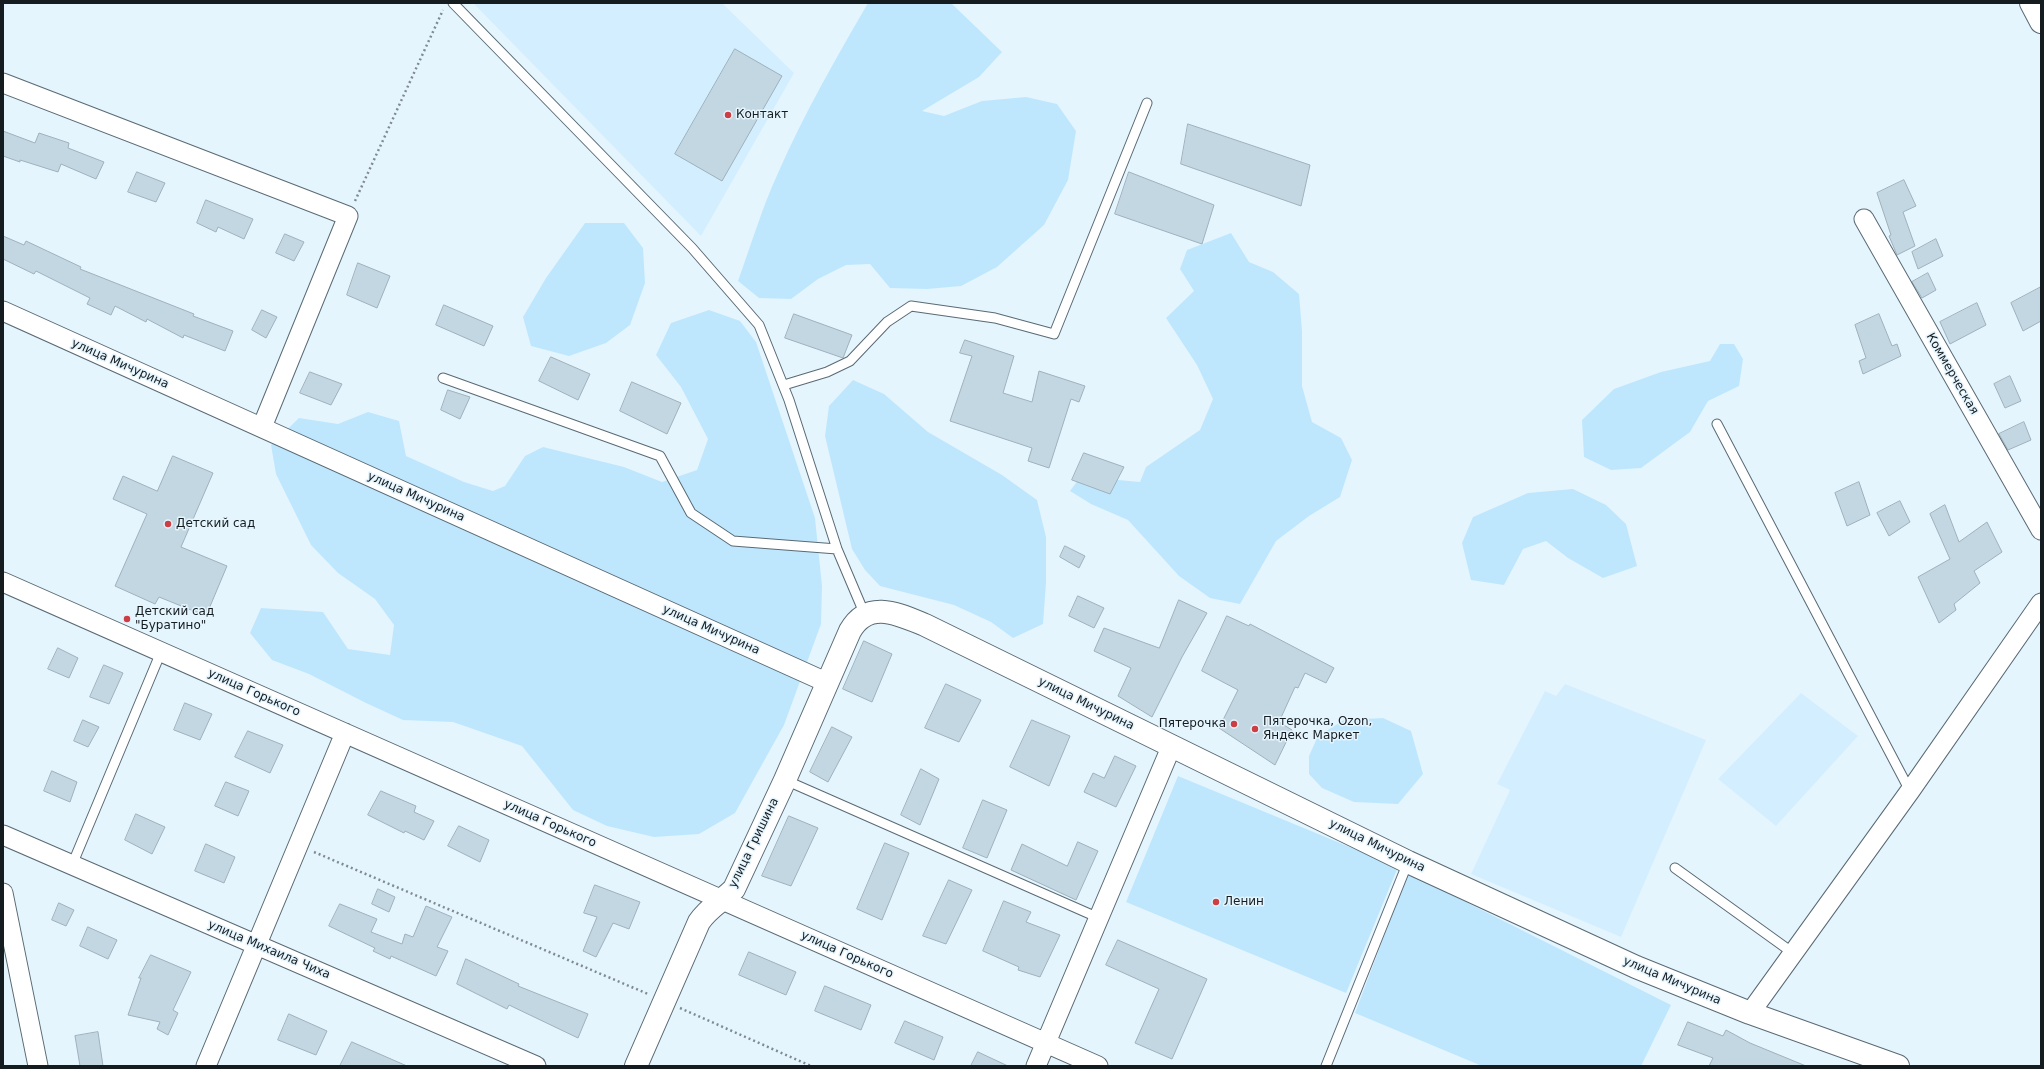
<!DOCTYPE html>
<meta charset="utf-8">
<style>
body{margin:0}
#map{position:relative;width:2044px;height:1069px;overflow:hidden;background:#e5f5fe;font-family:"DejaVu Sans",sans-serif}
canvas{display:block}
.frame{position:absolute;inset:0;border:4px solid #151c20;pointer-events:none}
</style>
<div id="map">
<canvas width="2044" height="1069"></canvas>
<div class="frame"></div>
</div>
<script>
const context = document.querySelector('canvas').getContext('2d');
context.lineJoin = 'round';
function fill(path, color) {
  context.fillStyle = color;
  context.fill(path, 'evenodd');
}
function stroke(path, color, width, dash) {
  context.strokeStyle = color;
  context.lineWidth = width;
  context.lineCap = dash ? 'butt' : 'round';
  context.setLineDash(dash || []);
  context.stroke(path);
}
function label(font, color, halo, rows, align = 'center') {
  context.font = font + ' "DejaVu Sans",sans-serif';
  context.lineWidth = 3;
  context.setLineDash([]);
  context.textBaseline = 'middle';
  context.strokeStyle = halo;
  context.fillStyle = color;
  for (const [text, x, y, turn = 0] of rows) {
    context.save();
    context.translate(x, y);
    context.rotate((+turn || 0) * Math.PI / 180);
    context.textAlign = isNaN(turn) ? turn : align;
    if (halo) context.strokeText(text, 0, 0);
    context.fillText(text, 0, 0);
    context.restore();
  }
}
const built = new Path2D(`
 M 473,3 L 722,3 L 794,73 L 701,236 Z
 M 1565,684 L 1706,740 L 1621,937 L 1471,874 L 1510,790 L 1497,784 L 1545,691 L 1556,696 Z
 M 1801,693 L 1858,736 L 1776,826 L 1718,779 Z`);
const green = new Path2D(`
 M 868,3 L 951,3 L 1002,52 L 979,77 L 922,111 L 944,116 L 982,101 L 1026,97 L 1057,104 L 1076,131 L 1068,180 L 1044,225 L 997,267 L 961,286 L 927,289 L 890,288 L 870,264 L 846,265 L 818,279 L 791,299 L 759,298 L 738,281 C 751,245 762,208 778,173 C 804,114 836,58 868,3 Z
 M 585,223 L 624,223 L 643,248 L 645,283 L 630,325 L 606,343 L 569,356 L 531,346 L 523,317 L 546,278 Z
 M 1231,233 L 1249,262 L 1273,272 L 1299,294 L 1302,331 L 1302,386 L 1312,422 L 1341,438 L 1352,460 L 1340,497 L 1309,516 L 1276,541 L 1240,604 L 1210,598 L 1179,576 L 1128,520 L 1091,504 L 1070,491 L 1084,472 L 1107,479 L 1140,482 L 1146,467 L 1200,430 L 1213,399 L 1197,365 L 1166,318 L 1194,291 L 1180,269 L 1187,250 Z
 M 709,310 L 740,321 L 756,342 L 815,518 L 822,586 L 821,624 L 784,725 L 735,813 L 699,834 L 654,837 L 607,826 L 573,810 L 522,746 L 453,722 L 403,720 L 366,703 L 309,674 L 272,660 L 250,633 L 261,608 L 323,612 L 348,649 L 390,655 L 394,625 L 375,599 L 338,573 L 311,545 L 276,474 L 271,445 L 299,418 L 338,424 L 368,412 L 399,421 L 406,456 L 464,482 L 493,491 L 505,486 L 525,456 L 543,447 L 624,467 L 662,482 L 697,470 L 708,439 L 681,387 L 656,355 L 671,323 Z
 M 1720,344 L 1734,344 L 1743,359 L 1739,386 L 1708,401 L 1690,432 L 1641,468 L 1611,470 L 1584,457 L 1582,420 L 1614,389 L 1661,372 L 1710,361 Z
 M 853,380 L 884,394 L 928,432 L 1002,475 L 1037,500 L 1046,537 L 1046,583 L 1043,624 L 1013,638 L 991,622 L 954,605 L 880,586 L 865,570 L 852,549 L 825,436 L 829,406 Z
 M 1573,489 L 1606,505 L 1626,524 L 1637,566 L 1603,578 L 1568,558 L 1546,541 L 1523,549 L 1504,585 L 1471,580 L 1462,543 L 1473,517 L 1528,493 Z
 M 1383,718 L 1411,731 L 1423,774 L 1398,804 L 1354,802 L 1322,788 L 1309,774 L 1309,756 L 1318,736 L 1344,720 Z
 M 1178,776 L 1398,867 L 1346,993 L 1126,902 Z
 M 1408,873 L 1671,1005 L 1641,1066 L 1482,1066 L 1355,1013 Z`);
const building = new Path2D(`
 M 735,49 L 782,76 L 722,181 L 675,154 Z
 M 1188,124 L 1310,165 L 1301,206 L 1181,164 Z
 M 3,131 L 35,143 L 39,133 L 69,143 L 68,148 L 104,162 L 96,179 L 61,164 L 58,172 L 20,160 L 20,162 L 3,156 Z
 M 137,172 L 165,183 L 156,202 L 128,192 Z
 M 1129,172 L 1214,205 L 1202,244 L 1115,214 Z
 M 1904,180 L 1916,206 L 1903,212 L 1915,246 L 1897,255 L 1889,236 L 1891,235 L 1877,193 Z
 M 206,200 L 253,219 L 244,239 L 218,227 L 216,232 L 197,223 Z
 M 285,234 L 304,242 L 294,261 L 276,253 Z
 M 3,236 L 24,245 L 26,241 L 81,267 L 80,269 L 194,314 L 193,316 L 233,331 L 225,351 L 184,335 L 183,338 L 147,319 L 146,322 L 115,306 L 111,315 L 87,304 L 90,298 L 36,271 L 34,274 L 3,259 Z
 M 1936,239 L 1943,256 L 1918,269 L 1912,252 Z
 M 358,263 L 390,276 L 377,308 L 347,295 Z
 M 1928,273 L 1936,290 L 1922,298 L 1912,282 Z
 M 2041,287 L 2041,321 L 2023,331 L 2011,303 Z
 M 1977,303 L 1986,325 L 1950,344 L 1940,322 Z
 M 444,305 L 493,326 L 484,346 L 436,325 Z
 M 262,310 L 277,317 L 266,338 L 252,330 Z
 M 794,314 L 852,335 L 843,358 L 785,338 Z
 M 1879,314 L 1892,346 L 1897,344 L 1901,356 L 1863,374 L 1859,361 L 1866,358 L 1855,325 Z
 M 965,340 L 1014,356 L 1003,393 L 1032,402 L 1039,371 L 1085,386 L 1079,402 L 1071,399 L 1049,468 L 1028,461 L 1032,448 L 950,421 L 972,356 L 960,353 Z
 M 551,357 L 590,374 L 578,400 L 539,381 Z
 M 310,372 L 342,384 L 331,405 L 300,393 Z
 M 2010,376 L 2021,401 L 2005,408 L 1994,384 Z
 M 632,382 L 681,403 L 667,434 L 620,411 Z
 M 448,390 L 470,397 L 460,419 L 441,410 Z
 M 2024,422 L 2031,440 L 2008,450 L 1999,434 Z
 M 1084,453 L 1124,467 L 1110,494 L 1072,480 Z
 M 173,456 L 213,473 L 181,547 L 227,566 L 206,616 L 159,597 L 155,604 L 115,586 L 147,514 L 113,499 L 123,476 L 157,491 Z
 M 1859,482 L 1870,515 L 1847,526 L 1835,493 Z
 M 1900,501 L 1910,522 L 1889,536 L 1877,513 Z
 M 1945,505 L 1959,542 L 1987,522 L 2002,552 L 1974,571 L 1980,583 L 1954,604 L 1956,610 L 1939,623 L 1918,577 L 1950,559 L 1930,514 Z
 M 1065,546 L 1085,556 L 1079,568 L 1060,557 Z
 M 1078,596 L 1104,608 L 1094,628 L 1069,616 Z
 M 1179,600 L 1207,613 L 1182,657 L 1152,717 L 1118,696 L 1131,668 L 1094,651 L 1104,628 L 1159,648 Z
 M 1227,616 L 1249,626 L 1250,624 L 1334,668 L 1326,683 L 1305,673 L 1298,688 L 1295,687 L 1279,722 L 1292,730 L 1275,765 L 1219,728 L 1238,690 L 1202,671 Z
 M 864,641 L 892,654 L 872,702 L 843,689 Z
 M 58,648 L 78,658 L 69,678 L 48,669 Z
 M 104,665 L 123,673 L 109,704 L 90,697 Z
 M 946,684 L 981,700 L 959,742 L 925,728 Z
 M 185,703 L 212,714 L 200,740 L 174,730 Z
 M 83,720 L 99,727 L 88,747 L 74,741 Z
 M 1032,720 L 1070,736 L 1049,786 L 1010,767 Z
 M 832,727 L 852,737 L 828,782 L 810,772 Z
 M 248,731 L 283,745 L 270,773 L 235,757 Z
 M 1115,756 L 1136,766 L 1116,807 L 1084,792 L 1093,773 L 1104,778 Z
 M 921,769 L 939,779 L 920,825 L 901,815 Z
 M 52,771 L 77,782 L 70,802 L 44,791 Z
 M 226,782 L 249,791 L 238,816 L 215,806 Z
 M 381,791 L 416,806 L 414,812 L 434,821 L 424,840 L 405,831 L 404,833 L 368,815 Z
 M 983,800 L 1007,810 L 987,858 L 963,848 Z
 M 136,814 L 165,827 L 152,854 L 125,840 Z
 M 789,816 L 818,828 L 791,886 L 762,876 Z
 M 459,826 L 489,840 L 480,862 L 448,846 Z
 M 1078,842 L 1098,851 L 1076,900 L 1011,870 L 1022,844 L 1067,866 Z
 M 885,843 L 909,853 L 882,920 L 857,909 Z
 M 206,844 L 235,857 L 224,883 L 195,871 Z
 M 949,880 L 972,890 L 946,944 L 923,936 Z
 M 595,885 L 640,902 L 629,929 L 613,923 L 596,957 L 583,951 L 597,917 L 584,913 Z
 M 378,889 L 395,897 L 389,912 L 372,904 Z
 M 1004,901 L 1031,912 L 1026,922 L 1060,935 L 1040,977 L 1018,970 L 1019,967 L 983,951 Z
 M 59,903 L 74,910 L 66,926 L 52,920 Z
 M 340,904 L 377,919 L 371,932 L 402,944 L 405,934 L 413,937 L 426,906 L 452,917 L 437,947 L 448,951 L 436,976 L 391,956 L 390,959 L 373,951 L 375,948 L 329,926 Z
 M 88,927 L 117,940 L 108,959 L 80,946 Z
 M 1118,940 L 1207,979 L 1172,1059 L 1135,1043 L 1159,989 L 1106,965 Z
 M 749,952 L 796,972 L 786,995 L 739,975 Z
 M 151,955 L 191,972 L 173,1010 L 178,1013 L 168,1035 L 157,1029 L 160,1022 L 128,1015 L 141,978 L 139,978 Z
 M 466,959 L 519,984 L 518,986 L 588,1014 L 578,1038 L 509,1005 L 507,1009 L 457,984 Z
 M 825,986 L 871,1005 L 861,1030 L 815,1011 Z
 M 289,1014 L 327,1031 L 316,1055 L 278,1040 Z
 M 905,1021 L 943,1037 L 934,1060 L 895,1043 Z
 M 1688,1022 L 1723,1036 L 1726,1030 L 1750,1043 L 1806,1066 L 1709,1066 L 1713,1058 L 1678,1045 Z
 M 98,1032 L 103,1066 L 80,1066 L 75,1036 Z
 M 352,1042 L 407,1066 L 340,1066 Z
 M 978,1052 L 1008,1066 L 971,1066 Z`);
const path = new Path2D(`
 M 355,201 L 443,10
 M 314,852 L 648,994
 M 680,1008 L 811,1066`);
const service = new Path2D(`
 M 453,3 L 692,248 L 759,325 L 789,400 L 837,549 L 865,615
 M 443,378 L 660,456 L 691,513 L 733,541 L 837,549
 M 784,385 L 827,372 L 850,361 L 887,322 L 911,306 L 995,318 L 1054,334 L 1147,103
 M 1717,424 L 1910,791
 M 785,780 L 1099,918
 M 72,865 L 161,652
 M 1675,868 L 1793,953
 M 1326,1066 L 1408,862`);
const minor = new Path2D(`
 M 3,83 L 348,216 L 262,427
 M 1864,219 L 2041,530
 M 3,311 L 828,683
 M 3,582 L 1098,1066
 M 3,835 L 536,1066
 M 3,893 L 38,1066
 M 1750,1013 L 1910,791 L 2041,603
 M 206,1066 L 345,733
 M 1036,1066 L 1172,745`);
const tertiary = new Path2D(`
 M 636,1066 L 699,922 C 708,908 722,901 734,889 L 785,780 L 850,631 C 868,599 898,614 925,625 L 1408,862 L 1636,967 L 1750,1013 L 1898,1066`);
const secondary = new Path2D(`
 M 2031,3 L 2041,22`);
const markers = [
 [728,115,4,"#cd3d44"],
 [168,524,4,"#cd3d44"],
 [127,619,4,"#cd3d44"],
 [1234,724,4,"#cd3d44"],
 [1255,729,4,"#cd3d44"],
 [1216,902,4,"#cd3d44"]
];
const poiNames = [
 ["Контакт",736,115],
 ["Детский сад",176,524],
 ["Детский сад",135,612],
 ["\"Буратино\"",135,626],
 ["Пятерочка, Ozon,",1263,722],
 ["Яндекс Маркет",1263,736],
 ["Пятерочка",1226,724,"right"],
 ["Ленин",1224,902]
];
const streetNames = [
 ["улица Мичурина",120,364,24],
 ["Коммерческая",1952,374,60],
 ["улица Мичурина",416,497,24],
 ["улица Мичурина",711,630,24],
 ["улица Горького",254,693,24],
 ["улица Мичурина",1086,704,26],
 ["улица Горького",550,824,24],
 ["улица Гришина",754,843,-64],
 ["улица Мичурина",1377,846,26],
 ["улица Михаила Чиха",269,950,23],
 ["улица Горького",847,955,24],
 ["улица Мичурина",1672,981,23]
];
fill(built, '#d3efff');
fill(green, '#bee7fe');
fill(building, '#c3d7e2');
stroke(building, '#9eb1bc', 1);
stroke(service, '#596a74', 11);
stroke(minor, '#596a74', 21);
stroke(tertiary, '#596a74', 24);
stroke(secondary, '#596a74', 24);
stroke(path, '#7f8b92', 2.5, [2, 3]);
stroke(service, '#fff', 9);
stroke(minor, '#fff', 19);
stroke(tertiary, '#fff', 22);
stroke(secondary, '#fff', 22);
for (const [x, y, r, color] of markers) {
  const dot = new Path2D();
  dot.arc(x, y, r, 0, 2 * Math.PI);
  context.fillStyle = color;
  context.fill(dot);
  stroke(dot, '#e5f5fe', 1.5);
}
label('12px', '#151c20', '#e5f5fe', poiNames, 'left');
label('12px', '#151c20', '#e5f5fe', streetNames);
</script>
